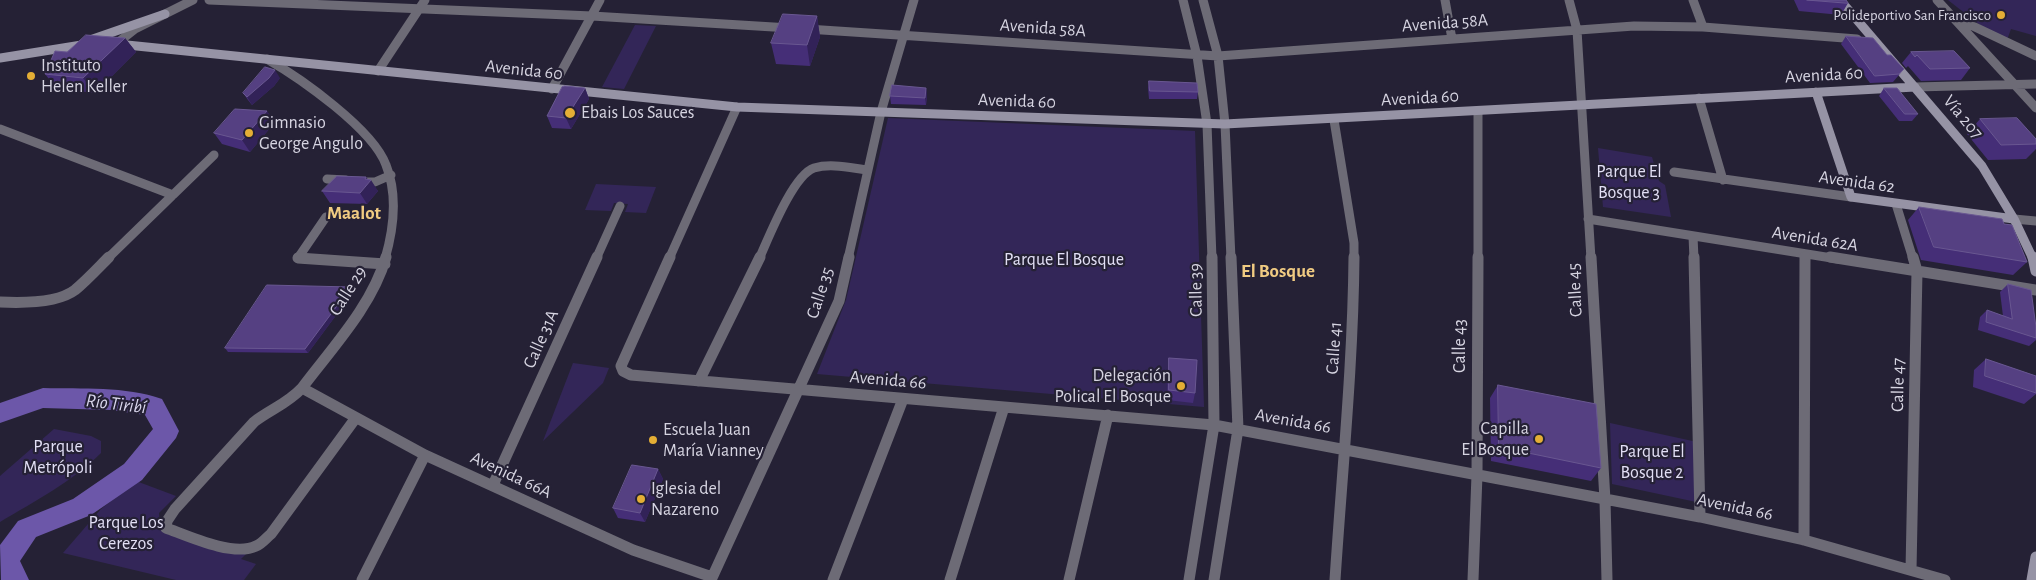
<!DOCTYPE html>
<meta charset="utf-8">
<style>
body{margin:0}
canvas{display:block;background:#252135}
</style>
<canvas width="2036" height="580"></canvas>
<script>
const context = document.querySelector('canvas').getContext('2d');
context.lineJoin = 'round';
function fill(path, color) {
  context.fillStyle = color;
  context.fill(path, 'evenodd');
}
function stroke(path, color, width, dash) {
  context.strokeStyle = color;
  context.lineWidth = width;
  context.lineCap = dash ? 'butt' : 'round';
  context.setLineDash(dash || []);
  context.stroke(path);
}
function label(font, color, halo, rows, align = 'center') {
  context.font = font + ' "Alegreya Sans",sans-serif';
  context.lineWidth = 4.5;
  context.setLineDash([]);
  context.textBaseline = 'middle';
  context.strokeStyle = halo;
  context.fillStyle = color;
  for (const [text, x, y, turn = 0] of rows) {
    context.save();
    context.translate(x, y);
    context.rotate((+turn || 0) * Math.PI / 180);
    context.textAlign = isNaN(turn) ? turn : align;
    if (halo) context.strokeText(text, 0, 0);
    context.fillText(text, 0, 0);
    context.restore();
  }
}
const green = new Path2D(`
 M 1948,0 L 2036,0 L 2036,36 L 2011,29 L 2007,40 L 1980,25 Z
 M 635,25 L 656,26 L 624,89 L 602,87 Z
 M 888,118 L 1195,131 L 1204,407 L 817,374 L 846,300 Z
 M 1598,148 L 1652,157 L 1659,181 L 1665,185 L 1671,217 L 1603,207 Z
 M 596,184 L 656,187 L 646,213 L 625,212 L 628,204 L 614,203 L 611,211 L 585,210 Z
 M 573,363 L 609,368 L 603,383 L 543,441 Z
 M 1610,423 L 1697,442 L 1701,503 L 1612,484 Z
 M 54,429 L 91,436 L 101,441 L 101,453 C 72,482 35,501 0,522 L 0,476 Z
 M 136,481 L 176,496 L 159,513 L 160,526 L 246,554 L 241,559 L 256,564 L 244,580 L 176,580 L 63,553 L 101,509 Z`);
const river = new Path2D(`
 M 43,388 C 82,389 125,386 162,399 L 179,431 L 176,438 L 142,480 L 91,515 L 36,537 L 20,561 L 29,580 L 1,580 L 0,545 L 18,521 L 73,499 L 124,464 L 153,429 L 145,415 L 111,410 L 43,408 L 0,423 L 0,403 Z`);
const streetFar1 = new Path2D(`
 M 209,0 L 592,16 L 790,28
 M 1183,0 L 1197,56 L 1207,124 L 1212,259
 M 1203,0 L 1218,56 L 1225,124 L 1231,259
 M 1445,0 L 1452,39
 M 1569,0 L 1577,30 L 1591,259
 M 1693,0 L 1703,27
 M 1937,0 L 2036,108
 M 1958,19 L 2036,56
 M 807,29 L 1218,56 L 1634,26 L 1703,27 L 1857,39
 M 116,44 L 135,29 L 193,0
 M 267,59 C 300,78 373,129 386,165 C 398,195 394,228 385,259
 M 378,71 L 425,0
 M 1915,87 L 2036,84
 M 552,89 L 600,0
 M 1699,98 L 1723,180
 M 1334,120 L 1354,243 L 1354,259
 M 0,129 L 173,195
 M 1674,172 L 1851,197
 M 327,179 L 346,180
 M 361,182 L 375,182 L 391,175
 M 1896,204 L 1913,259
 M 1588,219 L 1838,259
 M 2014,219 L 2036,221
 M 1693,236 L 1694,259
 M 298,258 L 306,259
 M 298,258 L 326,217
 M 107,259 L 214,155
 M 596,259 L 620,206
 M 669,259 L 737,107
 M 759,259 C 769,237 793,175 814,168 C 831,163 851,168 868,170
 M 848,259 L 881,112 L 914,0
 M 1478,259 L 1478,111
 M 1805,259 L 1805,255`);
const street = new Path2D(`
 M 670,257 L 621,366 L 623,371 L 631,375 L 1214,425 L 1700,517 L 1804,540 L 1945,580
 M 1591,257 L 1605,500 L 1607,580
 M 1694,257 L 1700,517
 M 1830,257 L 2036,290
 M 298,258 L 385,264
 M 0,302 C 21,303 58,303 75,290 C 87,280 98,268 109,257
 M 699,381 L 760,257
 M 302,388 L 425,455 L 633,550 L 712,577
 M 355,419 L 271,534 C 266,538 262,544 256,546 C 233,557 188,536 166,528 L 167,521 L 175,509 L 254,422 C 271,409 287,404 302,388 C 332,348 372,306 386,257
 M 493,485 L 597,257
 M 1804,540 L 1805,257
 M 1911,570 L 1917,271 L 1913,257
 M 362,580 L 425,455
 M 711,580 L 839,301 L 849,257
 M 833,580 L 903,399
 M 950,580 L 1004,407
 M 1069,580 L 1108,415
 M 1189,580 L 1214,425 L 1212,257
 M 1214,580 L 1238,429 L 1231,257
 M 1335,580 C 1342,472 1353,365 1354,257
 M 1473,580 L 1477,475 L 1478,257`);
const secondaryFar1 = new Path2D(`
 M 1840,0 L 1982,166 L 2014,219 L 2033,259
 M 90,40 L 165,14
 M 117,44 L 737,107 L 1225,124 L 1915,87
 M 0,58 L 88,44
 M 1816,92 L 1851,197 L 2014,219`);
const secondary = new Path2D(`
 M 2033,257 L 2036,271
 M 2032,580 L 2036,557`);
const wall = new Path2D(`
 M 1794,0 L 1846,0 L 1848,3 L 1841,15 L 1799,11 Z
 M 817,16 L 820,37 L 810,66 L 776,64 L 771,43 Z
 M 1846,36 L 1887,55 L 1904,69 L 1893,82 L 1870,83 L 1841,44 Z
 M 125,38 L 136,52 L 95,93 L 57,89 L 45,74 Z
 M 1911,52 L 1970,68 L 1961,80 L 1921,81 L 1908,66 L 1906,68 L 1902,63 Z
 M 280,78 L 274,86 L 252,105 L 248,100 L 243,93 Z
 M 1149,81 L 1198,92 L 1197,99 L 1149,99 L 1148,88 Z
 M 585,88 L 589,99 L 571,129 L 552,128 L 547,116 Z
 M 926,88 L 927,96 L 926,105 L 891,104 L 890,96 Z
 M 1884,88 L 1918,114 L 1912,121 L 1899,121 L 1879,96 Z
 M 1980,119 L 2036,139 L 2036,149 L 2026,159 L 1988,160 L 1967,134 Z
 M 275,122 L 250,152 L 222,144 L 214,133 Z
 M 366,177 L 378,191 L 367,204 L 330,203 L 322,191 Z
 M 1919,207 L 2004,224 L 2027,262 L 2013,275 L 1921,260 L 1908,220 Z
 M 2008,284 L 2036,327 L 2036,340 L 2029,346 L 1978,330 L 1980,317 L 1987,310 L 2003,316 L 2000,292 Z
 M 351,287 L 354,291 L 308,353 L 228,352 L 225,348 Z
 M 1169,358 L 1195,393 L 1193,403 L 1167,400 L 1168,369 Z
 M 1986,359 L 2036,376 L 2036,394 L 2024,404 L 1973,387 L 1974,370 Z
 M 1498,385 L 1601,468 L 1591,481 L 1491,461 L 1490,398 Z
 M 658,469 L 663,479 L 645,522 L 618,518 L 613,508 Z`);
const shadedWall = new Path2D(`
 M 817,16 L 820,37 L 810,66 L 807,45 Z
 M 125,38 L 136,52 L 95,93 L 83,78 Z
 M 275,70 L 280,78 L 274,86 L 252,105 L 247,97 Z
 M 585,88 L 589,99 L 571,129 L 566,118 Z
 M 926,88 L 927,96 L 926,105 L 925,98 Z
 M 267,111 L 275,122 L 250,152 L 242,140 Z
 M 366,177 L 369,182 L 371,180 L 378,191 L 367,204 L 360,193 L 365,179 Z
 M 351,287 L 354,291 L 308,353 L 305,349 Z
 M 658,469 L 663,479 L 645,522 L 640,513 Z`);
const building = new Path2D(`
 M 1807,0 L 1846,0 L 1848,3 Z
 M 783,14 L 817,16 L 807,45 L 771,43 Z
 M 86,35 L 125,38 L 83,78 L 45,74 L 55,51 L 67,52 Z
 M 1846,36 L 1873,38 L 1887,55 L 1891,55 L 1904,69 L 1899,74 L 1875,76 Z
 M 1954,51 L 1970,68 L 1930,69 L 1917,55 L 1915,57 L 1911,52 Z
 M 265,67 L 275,70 L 269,78 L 247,97 L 243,93 Z
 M 1149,81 L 1197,83 L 1198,92 L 1150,91 Z
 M 892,85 L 926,88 L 925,98 L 890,96 Z
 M 565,86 L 585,88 L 566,118 L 547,116 L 562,87 Z
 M 1884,88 L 1897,88 L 1918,114 L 1905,114 Z
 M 235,109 L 267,111 L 242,140 L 214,133 Z
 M 2017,118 L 2036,139 L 2036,144 L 2001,145 L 1980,119 Z
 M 337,176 L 366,177 L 365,179 L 371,180 L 360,193 L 322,191 Z
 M 1919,207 L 2002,219 L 2004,224 L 2012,225 L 2027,262 L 1934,247 Z
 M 2008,284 L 2031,290 L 2036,327 L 2036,338 L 1986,322 L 1987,310 L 2012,319 Z
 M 267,285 L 351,287 L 305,349 L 225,348 Z
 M 1169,358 L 1197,360 L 1195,393 L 1169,390 Z
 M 1986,359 L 2036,376 L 2036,393 L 1985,376 Z
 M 1498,385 L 1596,404 L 1601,468 L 1499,447 Z
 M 632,465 L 658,469 L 640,513 L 613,508 Z`);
const markers = [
 [2001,15,5,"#e4ae35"],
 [31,76,5,"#e4ae35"],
 [570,113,6,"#e4ae35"],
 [249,133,5,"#e4ae35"],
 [1181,386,5,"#e4ae35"],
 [1539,439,5,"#e4ae35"],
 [653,440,5,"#e4ae35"],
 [641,499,5,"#e4ae35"]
];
const farPoinames = [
 ["Polideportivo San Francisco",1991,15]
];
const streetNames = [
 ["Avenida 58A",1445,23,-4],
 ["Avenida 58A",1043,28,4],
 ["Avenida 60",524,70,6],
 ["Avenida 60",1824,75,-3],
 ["Avenida 60",1420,98,-3],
 ["Avenida 60",1017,101,2],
 ["Vía 207",1963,117,50],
 ["Avenida 62",1857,182,8],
 ["Avenida 62A",1815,239,9],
 ["Calle 39",1196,290,-91],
 ["Calle 45",1575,290,-93],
 ["Calle 29",348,291,-58],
 ["Calle 35",820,293,-72],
 ["Calle 31A",541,339,-66],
 ["Calle 43",1460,346,-90],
 ["Calle 41",1334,348,-86],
 ["Avenida 66",888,380,5],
 ["Calle 47",1898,385,-89],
 ["Avenida 66",1293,421,10],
 ["Avenida 66A",511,475,25],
 ["Avenida 66",1735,507,12]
];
const poiNames = [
 ["Instituto",41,66],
 ["Helen Keller",41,87],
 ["Ebais Los Sauces",581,113],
 ["Gimnasio",259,123],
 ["George Angulo",259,144],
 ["Delegación",1171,376,"right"],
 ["Polical El Bosque",1171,397,"right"],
 ["Capilla",1529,429,"right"],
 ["El Bosque",1529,450,"right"],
 ["Escuela Juan",663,430],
 ["María Vianney",663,451],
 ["Iglesia del",651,489],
 ["Nazareno",651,510]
];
const parkNames = [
 ["Parque El",1629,172],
 ["Bosque 3",1629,193],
 ["Parque El Bosque",1064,260],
 ["Parque",58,447],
 ["Metrópoli",58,468],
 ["Parque El",1652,452],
 ["Bosque 2",1652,473],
 ["Parque Los",126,523],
 ["Cerezos",126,544]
];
const neighbourhoodNames = [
 ["Maalot",354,213],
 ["El Bosque",1278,271]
];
const waterNames = [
 ["Río Tiribí",116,404,7]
];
fill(green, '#332658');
fill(river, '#6c57a9');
stroke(streetFar1, '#6d6b76', 9);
stroke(street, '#6d6b76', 11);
stroke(secondaryFar1, '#9693a5', 9);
stroke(secondary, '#9693a5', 11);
fill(wall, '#452e77');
fill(shadedWall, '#322258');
fill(building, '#554082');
stroke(building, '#695791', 1);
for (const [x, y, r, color] of markers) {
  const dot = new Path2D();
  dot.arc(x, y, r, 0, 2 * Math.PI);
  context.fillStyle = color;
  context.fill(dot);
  stroke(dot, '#252135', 2);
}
label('15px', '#d6d4e1', '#252135', farPoinames, 'right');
label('18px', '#d6d4e1', '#252135', streetNames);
label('18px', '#d6d4e1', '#252135', poiNames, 'left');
label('18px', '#e2dff5', '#252135', parkNames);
label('bold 19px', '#f0cb82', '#252135', neighbourhoodNames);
label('italic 19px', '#dad7ed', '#252135', waterNames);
</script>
